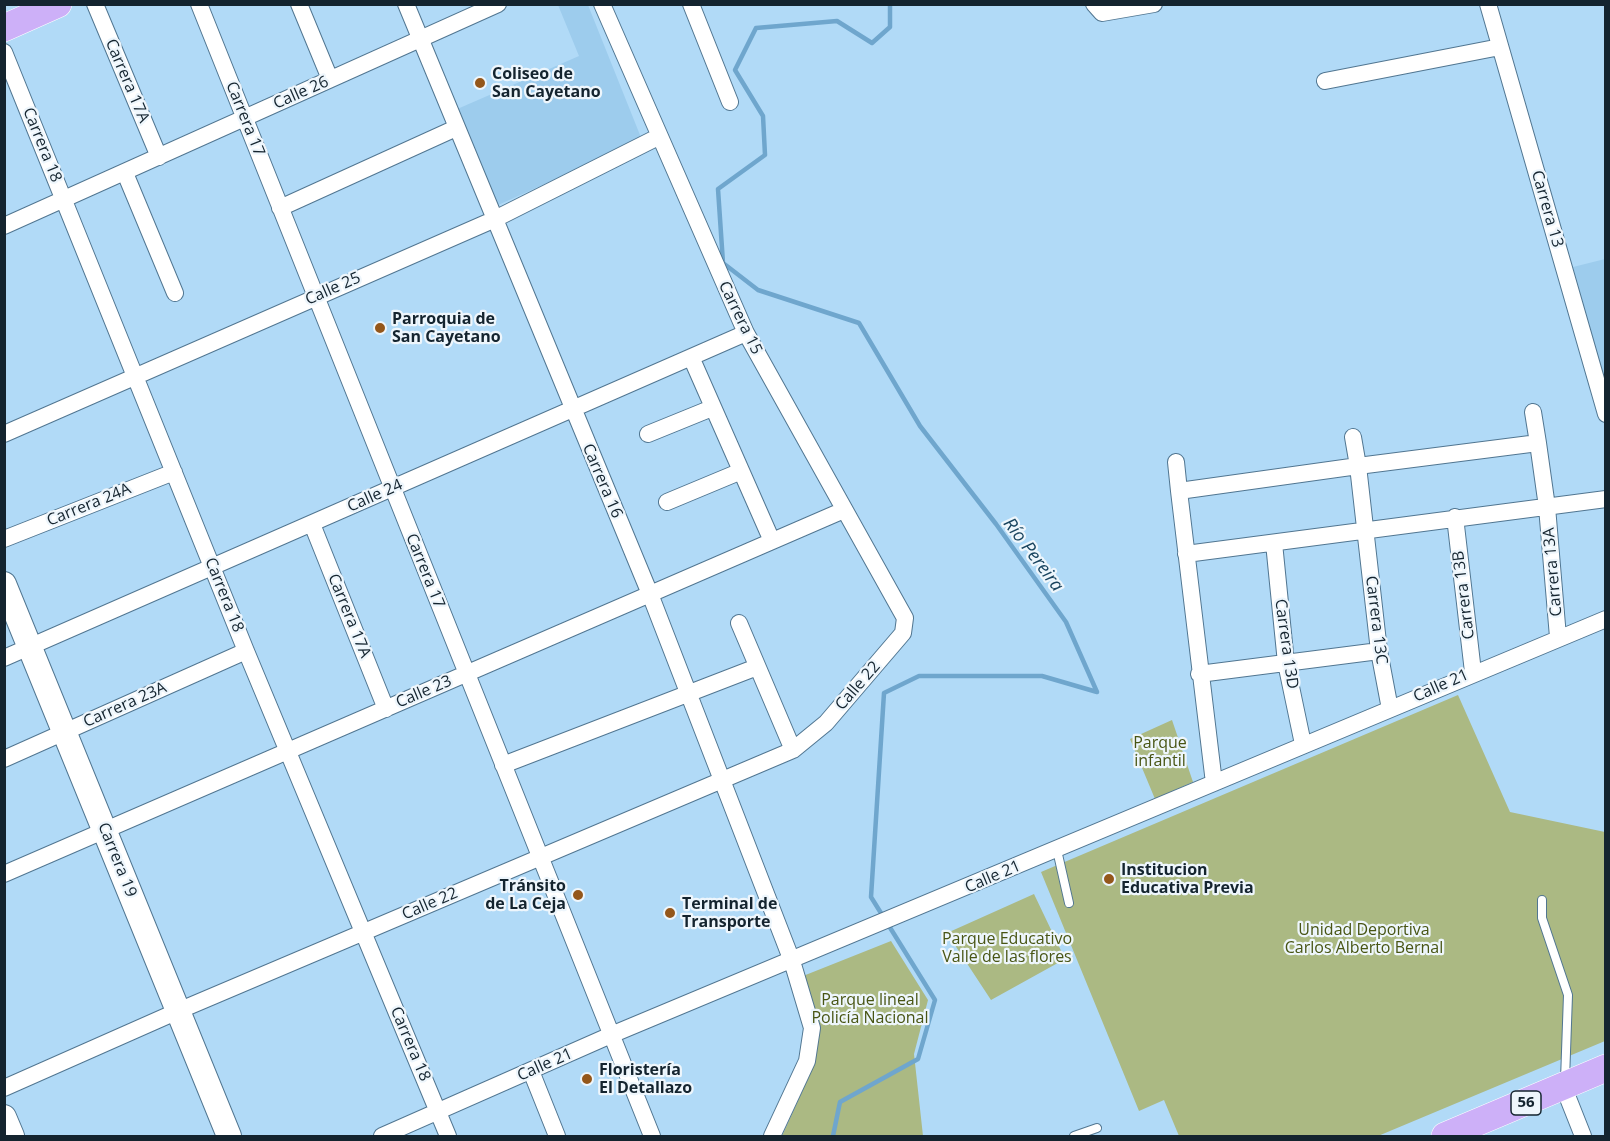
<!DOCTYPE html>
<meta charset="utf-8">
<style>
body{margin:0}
#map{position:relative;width:1610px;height:1141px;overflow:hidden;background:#b1daf7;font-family:"Open Sans",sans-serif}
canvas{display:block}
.frame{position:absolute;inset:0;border:6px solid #14242f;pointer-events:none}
</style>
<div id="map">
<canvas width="1610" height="1141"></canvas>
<div class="frame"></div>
</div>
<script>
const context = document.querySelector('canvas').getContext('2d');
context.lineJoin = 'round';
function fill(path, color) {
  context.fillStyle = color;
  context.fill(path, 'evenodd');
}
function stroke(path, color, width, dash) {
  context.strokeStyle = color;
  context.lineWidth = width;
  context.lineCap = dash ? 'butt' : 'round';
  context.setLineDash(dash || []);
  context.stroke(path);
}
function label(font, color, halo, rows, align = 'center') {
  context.font = font + ' "Open Sans",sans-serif';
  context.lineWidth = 4.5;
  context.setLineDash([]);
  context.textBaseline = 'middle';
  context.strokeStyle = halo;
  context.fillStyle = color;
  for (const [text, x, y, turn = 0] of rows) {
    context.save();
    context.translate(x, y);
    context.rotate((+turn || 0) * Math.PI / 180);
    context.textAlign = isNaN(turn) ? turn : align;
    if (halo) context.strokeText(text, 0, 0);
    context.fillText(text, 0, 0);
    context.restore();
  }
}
const built = new Path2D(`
 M 558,5 L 588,5 L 642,140 L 496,206 L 455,110 L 579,56 Z
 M 1605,259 L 1606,259 L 1605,382 L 1573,267 Z`);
const green = new Path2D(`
 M 1458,695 L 1510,812 L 1605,832 L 1605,1041 L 1378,1136 L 1179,1136 L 1164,1100 L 1139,1111 L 1041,872 Z
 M 1172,720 L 1193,782 L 1155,799 L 1130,739 Z
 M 1034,894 L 1065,959 L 991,1000 L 947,933 Z
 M 891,941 L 928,1000 L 914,1054 L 923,1136 L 782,1136 L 811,1072 L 818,1028 L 803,976 Z`);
const stream = new Path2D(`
 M 833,1136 L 840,1102 L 918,1059 L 935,1000 L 871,897 L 884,693 L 919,676 L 1042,676 L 1097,692 L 1066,622 L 996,524 L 920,426 L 859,323 L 758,290 L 723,263 L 718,189 L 765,155 L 763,116 L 735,70 L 756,28 L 837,21 L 872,43 L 890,27 L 890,4`);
const lane = new Path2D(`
 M 1057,850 L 1069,903
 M 1542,900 L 1542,918 L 1568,995 L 1565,1080
 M 1074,1136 L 1097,1128`);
const street = new Path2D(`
 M 95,4 L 159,157
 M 199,4 L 652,1136
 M 299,4 L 330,79
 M 406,4 L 650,594 L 792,961 L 812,1028 L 807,1061 L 772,1136
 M 691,4 L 730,102
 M 1094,4 L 1102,13 L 1154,4
 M 1488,4 L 1606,414
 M 4,52 L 246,651 L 448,1136
 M 1325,81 L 1500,47
 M 125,173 L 175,293
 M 280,208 L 456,128
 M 4,226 L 498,4
 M 691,357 L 772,541
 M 1533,412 L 1538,443
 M 4,434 L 493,220 L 658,137
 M 648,434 L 712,408
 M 1353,437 L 1358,466 L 1538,443 L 1547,507 L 1558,637
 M 1176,462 L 1179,491
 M 667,502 L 739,472
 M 1455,517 L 1473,672
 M 312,524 L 386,709
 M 4,539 L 174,472
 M 1274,543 L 1286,663 L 1303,744
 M 1186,554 L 1606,499
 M 739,623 L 793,750
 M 4,658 L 746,333
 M 1199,674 L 1379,651
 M 4,759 L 246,651
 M 503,765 L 757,667
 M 1214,783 L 1179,491 L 1358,466 L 1379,651 L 1390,709
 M 4,874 L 844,510
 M 531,1071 L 557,1136
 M 4,1088 L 178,1011 L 793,750 L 826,723 L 903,633 L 905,618 L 746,333 L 602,4
 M 1564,1088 L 1583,1136
 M 382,1136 L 611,1035 L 1606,619`);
const secondary = new Path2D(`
 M 4,584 L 229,1136
 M 4,1117 L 12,1136`);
const primary = new Path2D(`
 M 4,28 L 58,4
 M 1445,1136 L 1606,1068`);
const markers = [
 [480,83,6,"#94571b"],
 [380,328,6,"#94571b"],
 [1109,879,6,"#94571b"],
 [578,895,6,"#94571b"],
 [670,913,6,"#94571b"],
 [587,1079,6,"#94571b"]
];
const shields = [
 [1526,1103,30]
];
const shieldNames = [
 ["56",1526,1103]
];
const poiNames = [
 ["Coliseo de",492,74],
 ["San Cayetano",492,92],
 ["Parroquia de",392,319],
 ["San Cayetano",392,337],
 ["Institucion",1121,870],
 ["Educativa Previa",1121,888],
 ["Tránsito",566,886,"right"],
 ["de La Ceja",566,904,"right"],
 ["Terminal de",682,904],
 ["Transporte",682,922],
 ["Floristería",599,1070],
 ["El Detallazo",599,1088]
];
const streetNames = [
 ["Carrera 17A",127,81,67],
 ["Calle 26",301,93,-24],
 ["Carrera 17",245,119,68],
 ["Carrera 18",42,145,68],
 ["Carrera 13",1547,209,74],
 ["Calle 25",333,289,-24],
 ["Carrera 15",740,318,64],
 ["Carrera 16",602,481,67],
 ["Calle 24",375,496,-24],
 ["Carrera 24A",89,505,-22],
 ["Carrera 17",425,571,68],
 ["Carrera 13A",1553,572,-95],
 ["Carrera 18",224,595,68],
 ["Carrera 13B",1464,595,-97],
 ["Carrera 17A",349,616,68],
 ["Carrera 13C",1376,620,83],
 ["Carrera 13D",1286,644,82],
 ["Calle 22",858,686,-49],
 ["Calle 21",1441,686,-24],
 ["Calle 23",424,692,-23],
 ["Carrera 23A",125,705,-24],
 ["Carrera 19",117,860,68],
 ["Calle 21",993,877,-23],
 ["Calle 22",430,904,-23],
 ["Carrera 18",410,1044,67],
 ["Calle 21",545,1065,-24]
];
const parkNames = [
 ["Parque",1160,743],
 ["infantil",1160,761],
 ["Unidad Deportiva",1364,930],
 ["Carlos Alberto Bernal",1364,948],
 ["Parque Educativo",1007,939],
 ["Valle de las flores",1007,957],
 ["Parque lineal",870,1000],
 ["Policía Nacional",870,1018]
];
const waterNames = [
 ["Río Pereira",1033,555,53]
];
fill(built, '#9dcced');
fill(green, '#abb983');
stroke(stream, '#6fa6cd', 4.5);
stroke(lane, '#517691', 10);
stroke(street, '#517691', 18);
stroke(secondary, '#517691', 26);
stroke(primary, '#fff', 28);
stroke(lane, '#fff', 8);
stroke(street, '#fff', 16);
stroke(secondary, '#fff', 24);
stroke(primary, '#cdb0f8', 27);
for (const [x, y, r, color] of markers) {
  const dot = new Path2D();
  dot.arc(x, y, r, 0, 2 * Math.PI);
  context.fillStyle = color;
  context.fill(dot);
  stroke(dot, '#eef6fc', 2);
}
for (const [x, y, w] of shields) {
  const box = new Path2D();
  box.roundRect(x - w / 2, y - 12, w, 24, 4.5);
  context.fillStyle = '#eef6fc';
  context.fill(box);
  stroke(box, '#14242f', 1.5);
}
label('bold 15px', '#14242f', null, shieldNames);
label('bold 16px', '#14242f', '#eef6fc', poiNames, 'left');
label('16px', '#14242f', '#eef6fc', streetNames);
label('16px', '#485514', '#eef6fc', parkNames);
label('italic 18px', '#19445f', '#eef6fc', waterNames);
</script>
